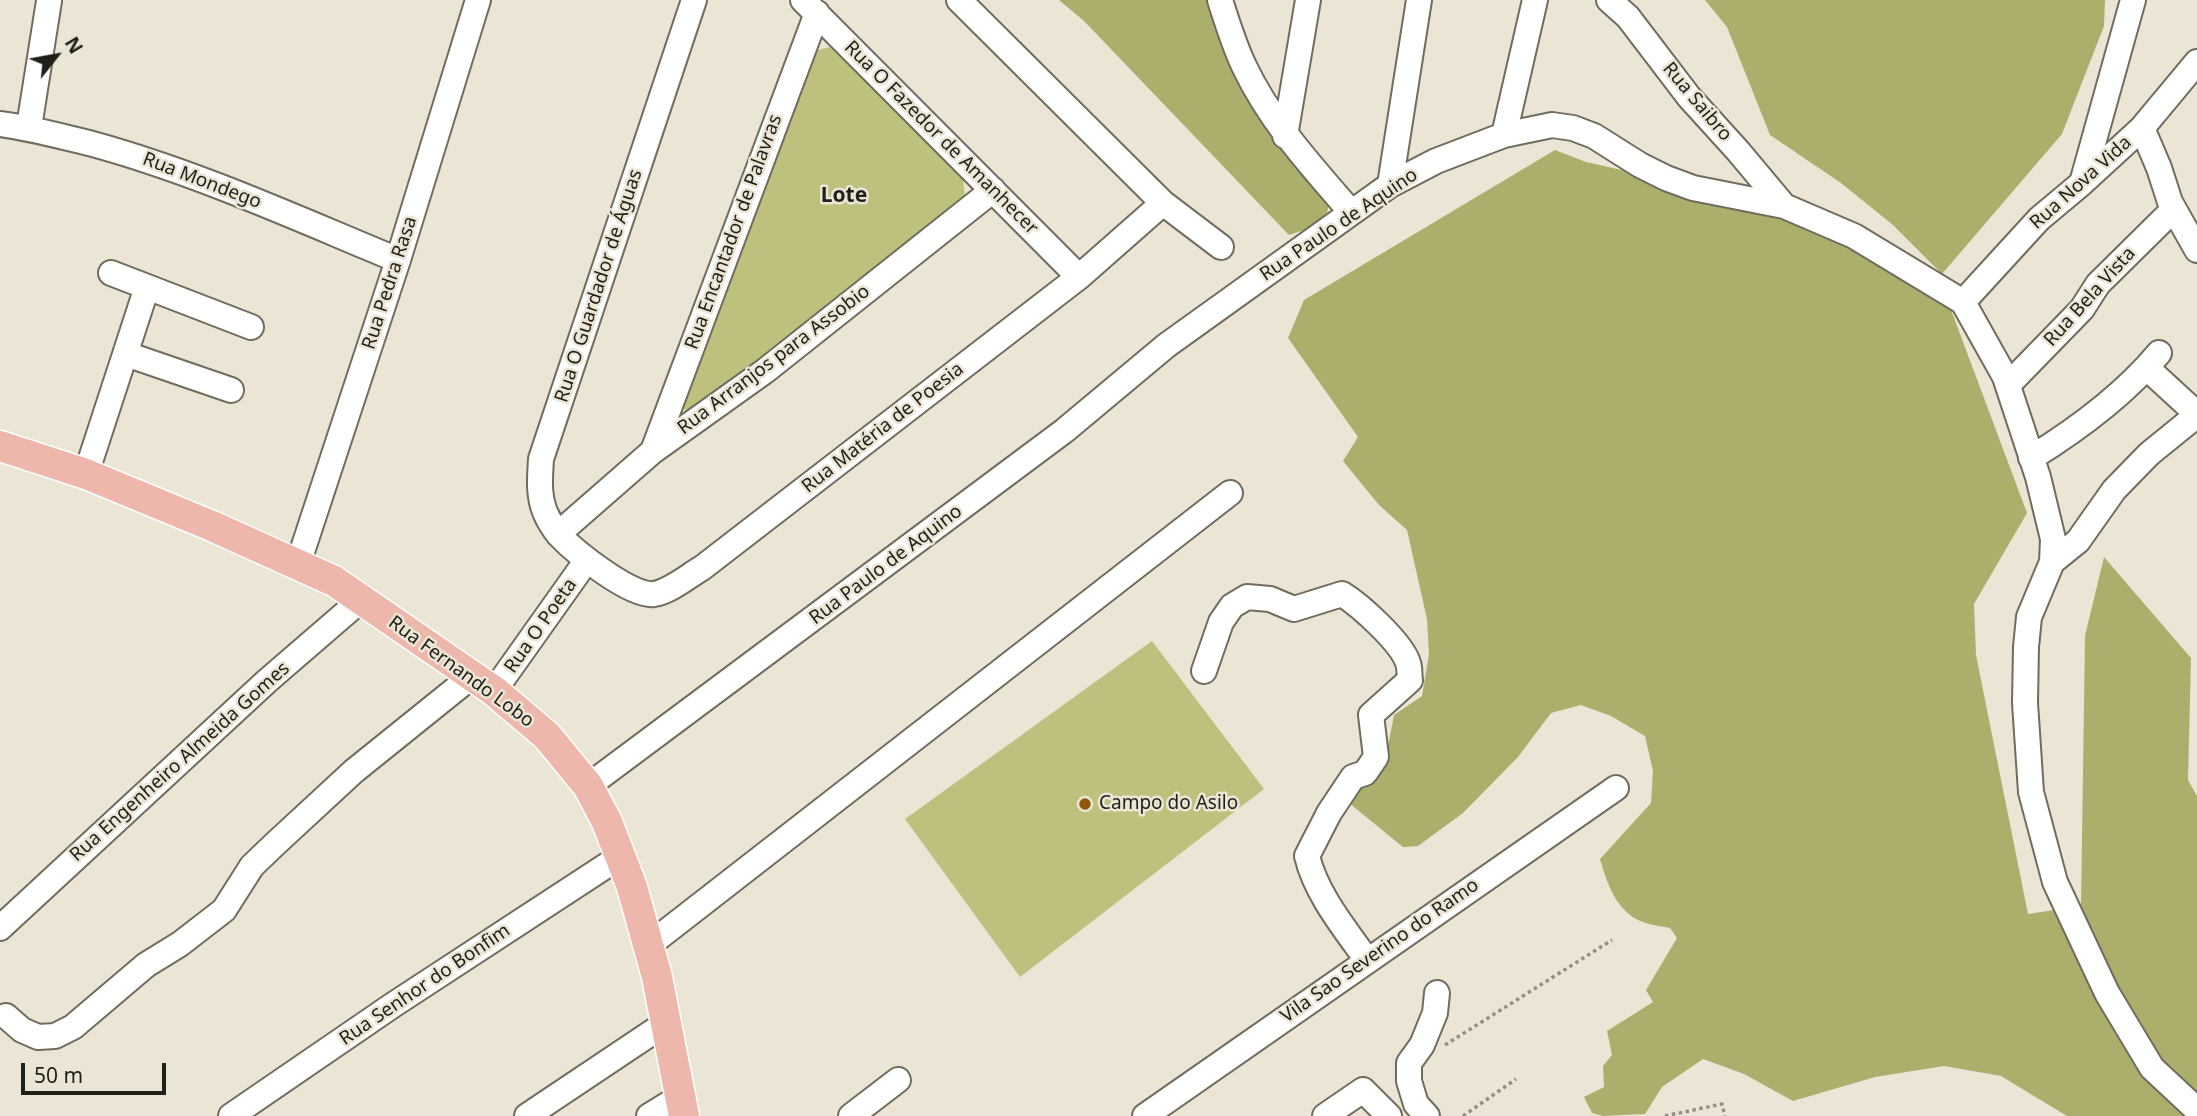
<!DOCTYPE html>
<meta charset="utf-8">
<style>
body{margin:0}
#map{position:relative;width:2197px;height:1116px;overflow:hidden;background:#ebe5d5;font-family:"Noto Sans",sans-serif}
canvas{display:block}
.north{position:absolute;left:21px;top:21px;width:70px;height:70px;-webkit-text-stroke:5px #ebe5d5;paint-order:stroke;rotate:59deg;font-size:19px;font-weight:700;line-height:28px;text-align:center;color:#211f19}
.north::after{content:'';display:block;margin:auto;width:24px;height:32px;background:#211f19;clip-path:polygon(50% 0,100% 100%,50% 72%,0 100%)}
.scale{position:absolute;left:21px;top:1063px;width:145px;height:32px;box-sizing:border-box;border:4px solid #211f19;border-top:0;padding-left:9px;font-size:21px;line-height:24px;white-space:nowrap;color:#211f19;-webkit-text-stroke:5px #ebe5d5;paint-order:stroke}
</style>
<div id="map">
<canvas width="2197" height="1116"></canvas>
<div class="north">N</div>
<div class="scale">50 m</div>
</div>
<script>
const context = document.querySelector('canvas').getContext('2d');
context.lineJoin = 'round';
function fill(path, color) {
  context.fillStyle = color;
  context.fill(path, 'evenodd');
}
function stroke(path, color, width, dash) {
  context.strokeStyle = color;
  context.lineWidth = width;
  context.lineCap = dash ? 'butt' : 'round';
  context.setLineDash(dash || []);
  context.stroke(path);
}
function label(font, color, halo, rows, align = 'center') {
  context.font = font + ' "Noto Sans",sans-serif';
  context.lineWidth = 5;
  context.setLineDash([]);
  context.textBaseline = 'middle';
  context.strokeStyle = halo;
  context.fillStyle = color;
  for (const [text, x, y, turn = 0] of rows) {
    context.save();
    context.translate(x, y);
    context.rotate((+turn || 0) * Math.PI / 180);
    context.textAlign = isNaN(turn) ? turn : align;
    if (halo) context.strokeText(text, 0, 0);
    context.fillText(text, 0, 0);
    context.restore();
  }
}
const green = new Path2D(`
 M 830,47 L 963,177 L 965,198 L 689,414 L 681,405 L 814,51 Z
 M 1152,641 L 1264,789 L 1020,977 L 905,819 Z`);
const forest = new Path2D(`
 M 1059,0 L 1220,0 L 1243,65 L 1332,190 L 1325,223 L 1289,235 L 1084,21 Z
 M 1705,0 L 2105,0 L 2104,26 L 2062,134 L 1942,274 L 1893,225 L 1841,183 L 1770,135 L 1727,27 Z
 M 1555,150 L 1586,162 L 1760,201 L 1944,291 L 2027,513 L 1974,604 L 1976,655 L 2028,914 L 2081,906 L 2085,636 L 2104,557 L 2191,658 L 2188,780 L 2197,796 L 2197,1116 L 2067,1116 L 2001,1076 L 1944,1066 L 1875,1077 L 1793,1101 L 1744,1074 L 1703,1059 L 1662,1087 L 1645,1114 L 1603,1116 L 1592,1113 L 1584,1097 L 1604,1087 L 1603,1066 L 1612,1055 L 1607,1031 L 1653,1002 L 1646,990 L 1677,938 L 1670,928 C 1661,926 1651,925 1643,922 C 1616,912 1607,883 1600,859 L 1651,803 L 1653,771 L 1645,736 L 1611,716 L 1581,705 L 1551,713 L 1518,757 L 1463,813 L 1418,846 L 1403,847 L 1349,803 L 1385,761 L 1394,715 L 1422,696 L 1429,654 L 1427,619 L 1407,530 L 1379,505 L 1343,461 L 1358,437 L 1288,338 L 1304,300 Z`);
const path = new Path2D(`
 M 1445,1045 L 1612,940
 M 1463,1116 L 1516,1079
 M 1665,1116 L 1722,1104 L 1725,1116`);
const minor = new Path2D(`
 M 694,0 L 541,459 C 540,477 538,494 545,512 C 548,519 554,529 559,535 C 575,552 631,597 654,594 C 671,591 688,576 702,568 L 1079,277 L 1163,203
 M 803,0 L 1079,277
 M 959,0 L 1163,203 L 1221,247
 M 1220,0 C 1227,22 1234,45 1244,66 C 1270,121 1311,166 1351,212
 M 1609,0 L 1628,17 L 1689,97 L 1738,151 L 1784,206
 M 0,124 C 30,128 59,136 89,143 C 196,172 296,218 398,260
 M 29,127 L 49,1
 M 2142,128 L 2159,168 L 2170,202 L 2197,250
 M 1504,135 L 1535,0
 M 1285,136 L 1308,0
 M 2082,183 L 2133,0
 M 1390,185 L 1419,0
 M 111,273 L 251,327
 M 1963,302 L 2039,219 L 2082,183 L 2142,128 L 2197,62
 M 126,354 L 231,390
 M 2147,368 L 2197,414
 M 2008,385 L 2082,309 L 2098,284 L 2174,209
 M 653,451 L 817,13
 M 2031,458 C 2078,429 2124,395 2159,353
 M 86,474 L 147,287
 M 558,534 L 653,451 L 765,371 L 993,190
 M 2052,562 L 2078,541 L 2114,490 L 2149,454 L 2197,415
 M 298,564 L 398,260 L 478,0
 M 1204,671 L 1221,622 L 1232,606 L 1247,597 L 1270,599 L 1294,609 L 1342,594 C 1360,605 1402,643 1408,663 C 1410,668 1409,674 1410,680 L 1371,715 L 1376,757 L 1365,773 L 1353,777 L 1329,813 L 1307,856 C 1316,894 1345,929 1367,960
 M 494,691 L 587,560
 M 588,786 L 1064,431 L 1167,345 L 1390,185 L 1436,161 L 1504,135 L 1552,125 L 1573,128 L 1594,136 L 1640,165 L 1666,178 L 1693,188 L 1784,206 L 1854,236 L 1963,302 L 2005,377 L 2038,477 L 2053,539 L 2052,562 L 2029,617 L 2026,647 L 2025,703 L 2031,792 L 2055,882 L 2107,993 L 2152,1068 L 2197,1110
 M 0,928 L 267,681 L 362,599
 M 649,945 L 1230,493
 M 6,1016 L 22,1030 L 38,1037 L 55,1036 L 73,1027 L 146,965 L 180,944 L 224,910 L 252,866 L 275,844 L 354,771 L 472,676
 M 231,1116 L 393,1005 L 621,856
 M 527,1116 L 666,1023
 M 649,1116 L 680,1097
 M 851,1116 L 898,1080
 M 1145,1116 L 1616,788
 M 1325,1116 L 1363,1090 L 1389,1116
 M 1427,1116 L 1416,1104 L 1409,1081 L 1409,1063 L 1422,1045 L 1435,1013 L 1437,993`);
const major = new Path2D(`
 M 0,446 L 86,474 L 212,526 L 334,581 L 494,691 L 547,736 L 588,786 L 607,822 L 632,887 L 657,977 L 684,1116`);
const markers = [
 [1085,804,7,"#8d5809"]
];
const streetNames = [
 ["Rua Saibro",1697,102,50],
 ["Rua O Fazedor de Amanhecer",941,138,45],
 ["Rua Mondego",202,181,21],
 ["Rua Nova Vida",2081,183,-42],
 ["Rua Paulo de Aquino",1339,225,-34],
 ["Rua Encantador de Palavras",734,232,-70],
 ["Rua Pedra Rasa",390,283,-72],
 ["Rua O Guardador de Águas",599,286,-72],
 ["Rua Bela Vista",2090,297,-48],
 ["Rua Arranjos para Assobio",774,360,-37],
 ["Rua Matéria de Poesia",883,428,-38],
 ["Rua Paulo de Aquino",886,565,-37],
 ["Rua O Poeta",541,626,-55],
 ["Rua Fernando Lobo",461,672,36],
 ["Rua Engenheiro Almeida Gomes",180,762,-42],
 ["Vila Sao Severino do Ramo",1380,951,-35],
 ["Rua Senhor do Bonfim",425,985,-34]
];
const poiNames = [
 ["Campo do Asilo",1099,804]
];
const neighbourhoodNames = [
 ["Lote",844,196]
];
fill(green, '#bdc17d');
fill(forest, '#acaf6b');
stroke(minor, '#716c5e', 28);
stroke(major, '#fff', 33);
stroke(path, '#949084', 3.5, [3.5, 3.5]);
stroke(minor, '#fff', 24);
stroke(major, '#eeb7ac', 30);
for (const [x, y, r, color] of markers) {
  const dot = new Path2D();
  dot.arc(x, y, r, 0, 2 * Math.PI);
  context.fillStyle = color;
  context.fill(dot);
  stroke(dot, '#ebe5d5', 2.5);
}
label('19px', '#211f19', '#ebe5d5', streetNames);
label('19px', '#211f19', '#ebe5d5', poiNames, 'left');
label('bold 21px', '#211f19', '#ebe5d5', neighbourhoodNames);
</script>
